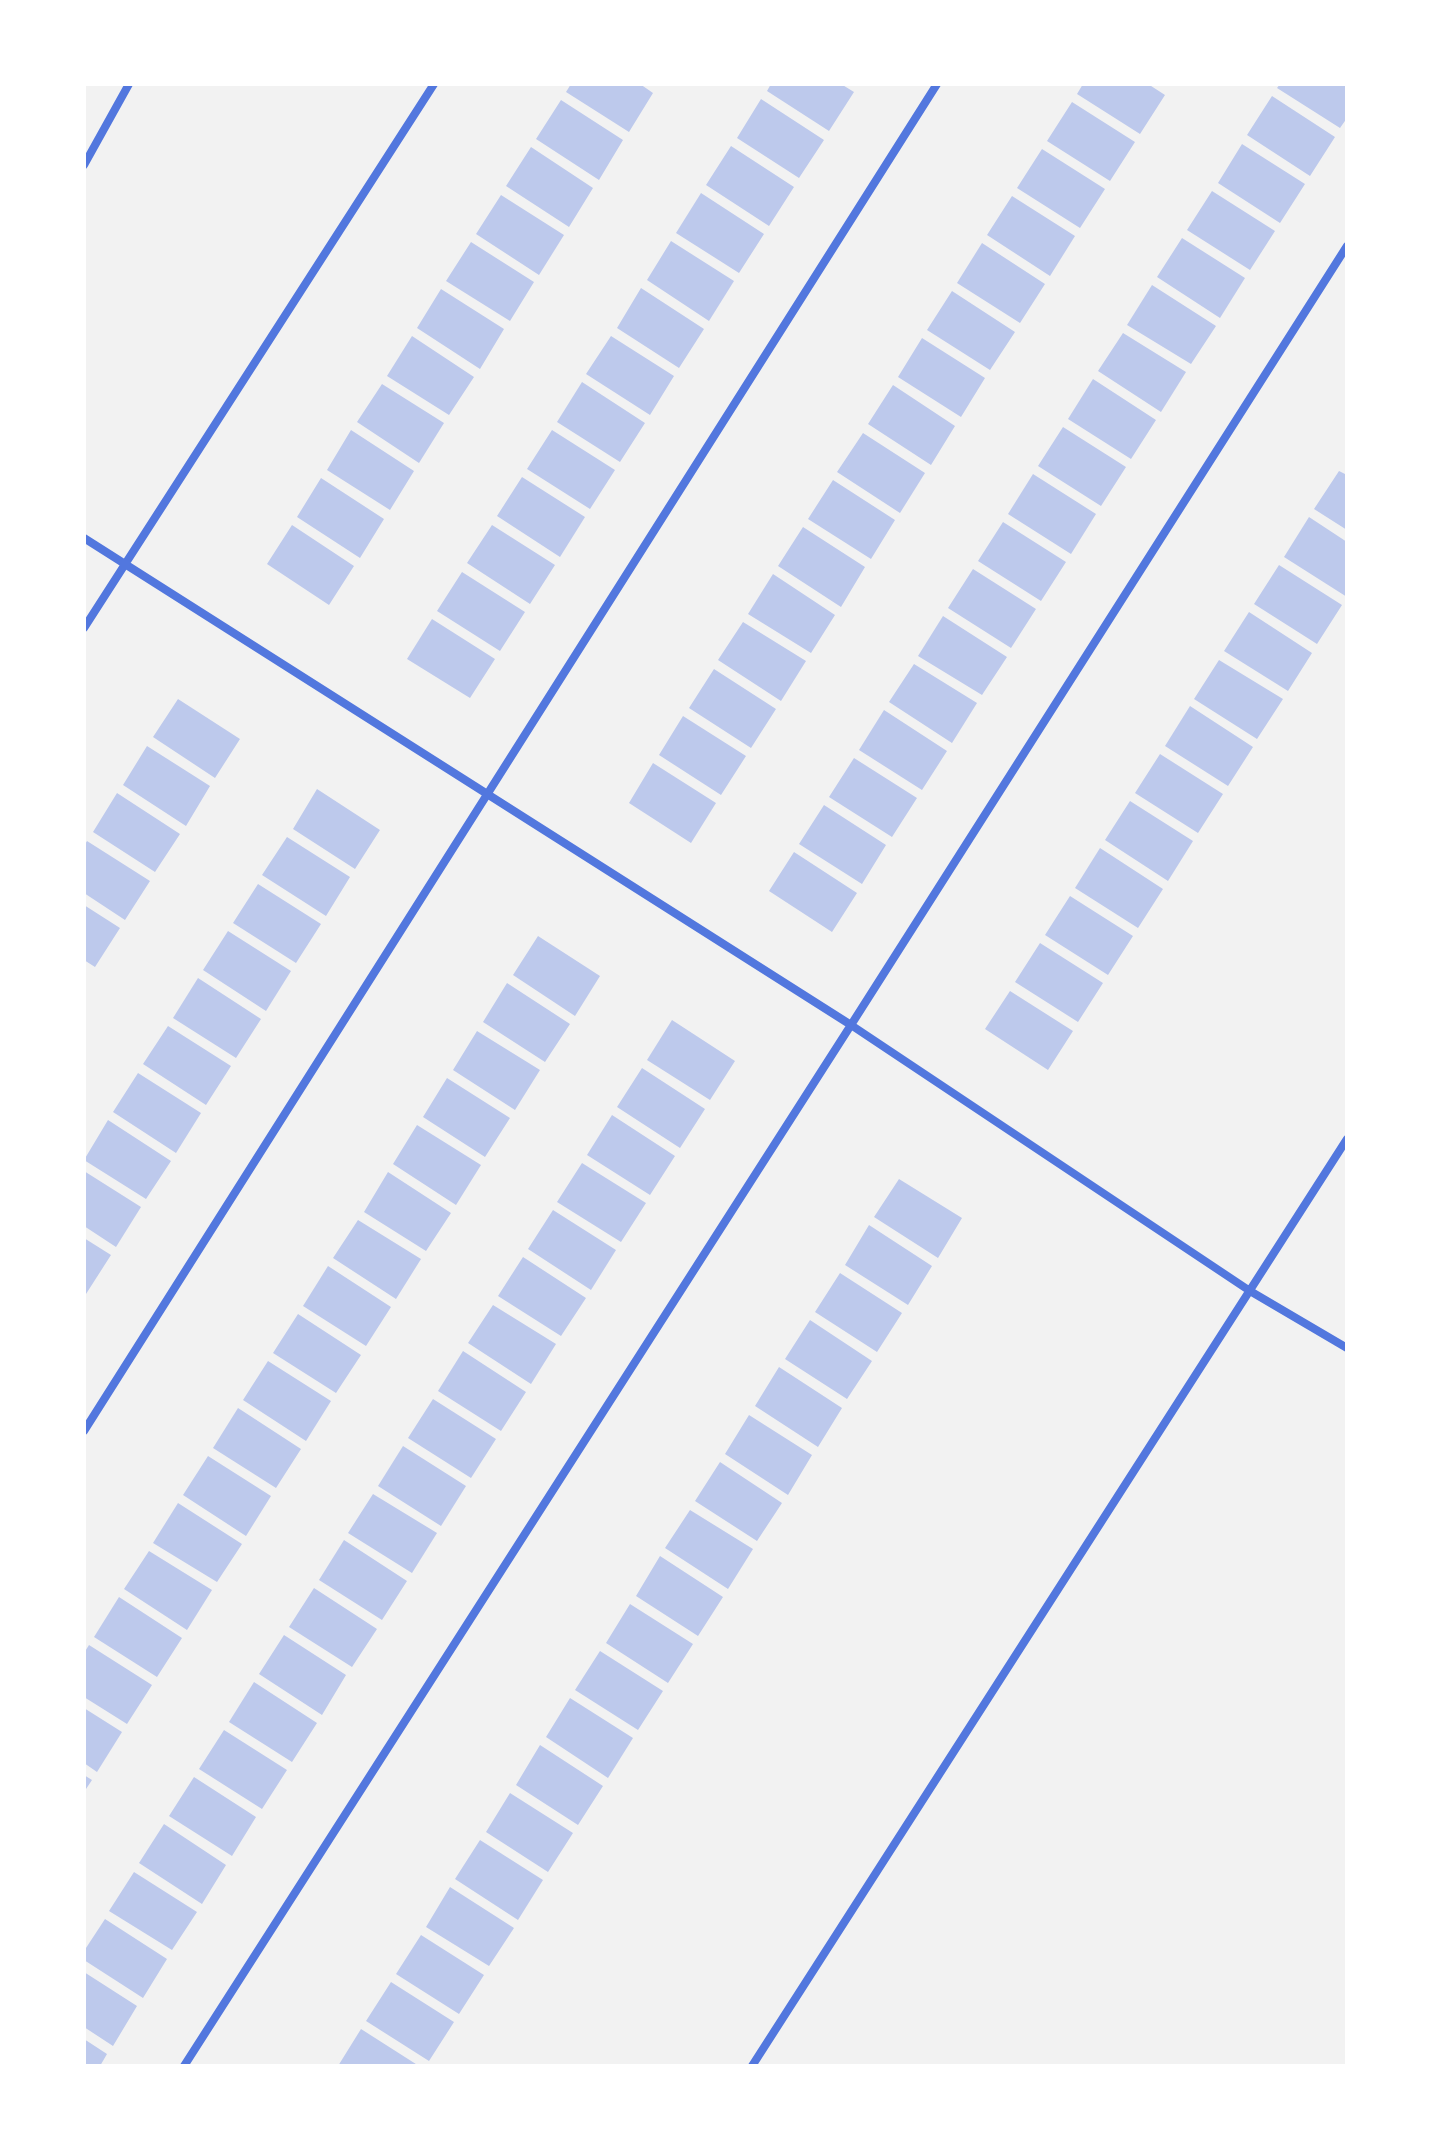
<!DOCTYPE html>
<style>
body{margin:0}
#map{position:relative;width:1431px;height:2150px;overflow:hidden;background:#f2f2f2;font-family:"PT Serif",serif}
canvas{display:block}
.frame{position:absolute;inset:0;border:86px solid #fff;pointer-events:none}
</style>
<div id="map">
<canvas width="1431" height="2150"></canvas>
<div class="frame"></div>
</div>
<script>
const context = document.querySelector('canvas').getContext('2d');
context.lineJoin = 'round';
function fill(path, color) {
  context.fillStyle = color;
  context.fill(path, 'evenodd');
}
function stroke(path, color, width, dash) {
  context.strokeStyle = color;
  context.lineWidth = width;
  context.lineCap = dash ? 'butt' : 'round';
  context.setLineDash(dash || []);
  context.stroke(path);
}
const building = new Path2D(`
 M 571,84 L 640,84 L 653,93 L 629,132 L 566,92 Z
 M 771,84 L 841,84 L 854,92 L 829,131 L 767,91 Z
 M 1083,84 L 1148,84 L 1165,95 L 1140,134 L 1077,94 Z
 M 1280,84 L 1347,84 L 1347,118 L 1340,128 L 1277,88 Z
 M 1272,96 L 1335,137 L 1310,176 L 1247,135 Z
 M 761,99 L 824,140 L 799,178 L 737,138 Z
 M 561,100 L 623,140 L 599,180 L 536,139 Z
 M 1072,102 L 1135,142 L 1110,181 L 1047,141 Z
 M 1242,144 L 1305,184 L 1280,223 L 1218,183 Z
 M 731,146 L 794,187 L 769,226 L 706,185 Z
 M 531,147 L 593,188 L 569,227 L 506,186 Z
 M 1042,149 L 1105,189 L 1080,228 L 1017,188 Z
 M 1212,191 L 1275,231 L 1250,270 L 1187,230 Z
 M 701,193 L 764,234 L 739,273 L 676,233 Z
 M 501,195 L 564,235 L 539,275 L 476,234 Z
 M 1012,196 L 1075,236 L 1050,276 L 987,235 Z
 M 1182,238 L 1245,278 L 1220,318 L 1157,277 Z
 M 671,241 L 734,281 L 709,321 L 647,280 Z
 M 471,242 L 534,282 L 510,321 L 446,281 Z
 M 982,243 L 1045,284 L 1020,323 L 957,283 Z
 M 1152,285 L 1216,326 L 1191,364 L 1127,325 Z
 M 641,288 L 704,329 L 679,368 L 617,328 Z
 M 441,289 L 504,329 L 480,369 L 417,328 Z
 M 952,291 L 1015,332 L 990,370 L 927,330 Z
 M 1123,333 L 1186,372 L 1161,412 L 1098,371 Z
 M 412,336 L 474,377 L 449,415 L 387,376 Z
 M 611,336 L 674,376 L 650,415 L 586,374 Z
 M 922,338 L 985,378 L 961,417 L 898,377 Z
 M 1093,379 L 1156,420 L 1131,459 L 1068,419 Z
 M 582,382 L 645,423 L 620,462 L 557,422 Z
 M 382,384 L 444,423 L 419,463 L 357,422 Z
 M 893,385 L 955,426 L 931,465 L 868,424 Z
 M 1063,427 L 1126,467 L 1101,506 L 1038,466 Z
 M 351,430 L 414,471 L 390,510 L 327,470 Z
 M 552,430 L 615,470 L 590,509 L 527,469 Z
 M 863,433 L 925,473 L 900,513 L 837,472 Z
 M 1339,471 L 1347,475 L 1347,530 L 1314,509 Z
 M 1033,474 L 1096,514 L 1071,554 L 1008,514 Z
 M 522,477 L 585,517 L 560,557 L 497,516 Z
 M 321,478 L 384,519 L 360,558 L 297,517 Z
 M 833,480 L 895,520 L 871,559 L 808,519 Z
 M 1309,517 L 1347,542 L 1347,597 L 1284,557 Z
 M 1003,522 L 1066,562 L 1041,601 L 978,561 Z
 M 292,525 L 354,566 L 329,605 L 267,564 Z
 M 492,525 L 555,565 L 530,604 L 467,563 Z
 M 803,527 L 865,567 L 841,607 L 778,566 Z
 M 1279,565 L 1342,605 L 1317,644 L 1254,604 Z
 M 973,569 L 1036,609 L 1011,648 L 948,608 Z
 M 462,572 L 525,612 L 500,651 L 437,611 Z
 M 773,574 L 835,615 L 811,653 L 748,614 Z
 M 1249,612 L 1312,653 L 1288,691 L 1224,651 Z
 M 943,616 L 1007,657 L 982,695 L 918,656 Z
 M 432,619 L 495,659 L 470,698 L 407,659 Z
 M 743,622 L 806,661 L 781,701 L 718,660 Z
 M 1219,660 L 1283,699 L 1257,739 L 1194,699 Z
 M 914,664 L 977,703 L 952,743 L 889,702 Z
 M 714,669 L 776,709 L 751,748 L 689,708 Z
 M 178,699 L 240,739 L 215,778 L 153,737 Z
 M 1190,706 L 1253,747 L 1228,786 L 1165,746 Z
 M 884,710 L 947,751 L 922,790 L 859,750 Z
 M 683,716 L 746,756 L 721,795 L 659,755 Z
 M 147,746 L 210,786 L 186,826 L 123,785 Z
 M 1160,754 L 1223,794 L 1198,833 L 1135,793 Z
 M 854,758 L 917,798 L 892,837 L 829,797 Z
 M 653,763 L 716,803 L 691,843 L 629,803 Z
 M 317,789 L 380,830 L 355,869 L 293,829 Z
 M 117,793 L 180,834 L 155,872 L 93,832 Z
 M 1130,801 L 1193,841 L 1168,881 L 1105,840 Z
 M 824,805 L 886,845 L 862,884 L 799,844 Z
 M 287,837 L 350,877 L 326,916 L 262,875 Z
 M 87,841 L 150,881 L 125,920 L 84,893 L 84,846 Z
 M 1100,848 L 1163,889 L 1138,928 L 1075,888 Z
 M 794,852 L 857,893 L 832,932 L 769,891 Z
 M 258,884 L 321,924 L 296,963 L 233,923 Z
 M 1070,896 L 1133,936 L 1108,975 L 1045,935 Z
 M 84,905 L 120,928 L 95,967 L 84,960 Z
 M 228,931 L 291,971 L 266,1011 L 203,970 Z
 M 538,936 L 600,976 L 575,1016 L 513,975 Z
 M 1040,943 L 1103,983 L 1078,1022 L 1015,982 Z
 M 198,978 L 261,1019 L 236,1058 L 173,1018 Z
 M 507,983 L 570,1024 L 545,1062 L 483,1022 Z
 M 1010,991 L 1073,1031 L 1048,1070 L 985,1029 Z
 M 672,1020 L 735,1061 L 710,1100 L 647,1060 Z
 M 168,1026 L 231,1066 L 206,1105 L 143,1064 Z
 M 477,1031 L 540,1070 L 515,1110 L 453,1070 Z
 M 642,1068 L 705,1109 L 680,1148 L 617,1107 Z
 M 138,1073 L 201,1113 L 176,1153 L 113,1112 Z
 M 447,1078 L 510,1118 L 485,1157 L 423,1117 Z
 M 612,1115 L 675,1156 L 650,1195 L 587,1155 Z
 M 108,1120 L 171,1161 L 146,1199 L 84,1160 Z
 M 417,1125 L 481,1165 L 456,1205 L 393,1164 Z
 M 582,1163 L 646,1203 L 621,1242 L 557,1202 Z
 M 84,1171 L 141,1207 L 116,1247 L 84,1226 Z
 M 388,1172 L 451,1213 L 426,1251 L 364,1212 Z
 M 899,1179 L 962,1218 L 938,1258 L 874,1217 Z
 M 553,1210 L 616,1250 L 591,1290 L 528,1249 Z
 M 358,1220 L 421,1259 L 396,1299 L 333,1258 Z
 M 869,1225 L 932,1266 L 908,1305 L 845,1265 Z
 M 84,1238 L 111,1255 L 86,1294 L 84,1293 Z
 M 523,1257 L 586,1298 L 561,1336 L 498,1296 Z
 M 328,1266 L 391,1307 L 366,1346 L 303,1306 Z
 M 840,1273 L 902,1313 L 877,1352 L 815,1312 Z
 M 493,1305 L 556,1344 L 531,1384 L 468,1343 Z
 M 298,1314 L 361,1355 L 336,1393 L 273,1353 Z
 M 810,1320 L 872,1361 L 847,1399 L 785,1359 Z
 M 463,1351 L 526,1392 L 501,1431 L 438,1391 Z
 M 268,1361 L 331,1401 L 306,1441 L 243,1400 Z
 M 779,1367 L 842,1408 L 818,1447 L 755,1406 Z
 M 433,1399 L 496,1439 L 471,1478 L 408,1438 Z
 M 238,1408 L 301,1449 L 276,1488 L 213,1448 Z
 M 749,1415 L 812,1455 L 788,1495 L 725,1454 Z
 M 403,1446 L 466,1486 L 441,1526 L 378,1486 Z
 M 208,1456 L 271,1496 L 246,1536 L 183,1495 Z
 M 720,1462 L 782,1503 L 757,1541 L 695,1501 Z
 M 373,1494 L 437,1533 L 412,1573 L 348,1533 Z
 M 178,1503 L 242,1544 L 217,1582 L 153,1543 Z
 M 690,1510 L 753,1549 L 728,1589 L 665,1548 Z
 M 344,1540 L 407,1581 L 382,1620 L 319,1580 Z
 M 149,1551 L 212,1590 L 187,1630 L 124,1589 Z
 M 660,1556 L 723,1597 L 698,1636 L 636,1596 Z
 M 314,1588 L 377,1629 L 352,1667 L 289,1627 Z
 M 119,1597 L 182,1638 L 157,1677 L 94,1637 Z
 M 630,1604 L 693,1644 L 668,1683 L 606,1643 Z
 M 284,1635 L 346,1675 L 322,1715 L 259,1674 Z
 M 89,1645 L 152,1685 L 127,1724 L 84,1697 L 84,1653 Z
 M 600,1651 L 663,1691 L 638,1730 L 575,1690 Z
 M 254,1682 L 317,1723 L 292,1762 L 229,1722 Z
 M 570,1698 L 633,1738 L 608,1778 L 546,1737 Z
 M 84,1708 L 122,1732 L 97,1772 L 84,1763 Z
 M 224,1730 L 287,1770 L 262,1809 L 199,1769 Z
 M 540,1745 L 603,1786 L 578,1825 L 516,1785 Z
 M 84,1775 L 92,1780 L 84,1792 Z
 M 194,1777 L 256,1817 L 232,1856 L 169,1816 Z
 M 510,1793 L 573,1833 L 548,1872 L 486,1832 Z
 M 164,1824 L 226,1865 L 202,1904 L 139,1863 Z
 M 480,1840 L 543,1880 L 518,1920 L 455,1879 Z
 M 134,1872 L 197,1912 L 172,1950 L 109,1911 Z
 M 450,1887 L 514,1928 L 489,1966 L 426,1927 Z
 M 105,1919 L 167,1959 L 143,1998 L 84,1960 L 84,1951 Z
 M 421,1935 L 484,1975 L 459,2014 L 396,1974 Z
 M 84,1972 L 137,2006 L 113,2046 L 84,2027 Z
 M 391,1982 L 454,2022 L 429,2061 L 366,2021 Z
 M 361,2029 L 419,2066 L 338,2066 Z
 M 84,2039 L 107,2054 L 100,2066 L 84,2066 Z`);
const minor = new Path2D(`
 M 84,165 L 129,84
 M 84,538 L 851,1025 L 1250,1291 L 1347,1348
 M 84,628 L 434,84
 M 84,1431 L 937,84
 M 184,2066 L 851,1025 L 1347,246
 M 752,2066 L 1347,1139`);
fill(building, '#bdc9ec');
stroke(minor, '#5277de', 8);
</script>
